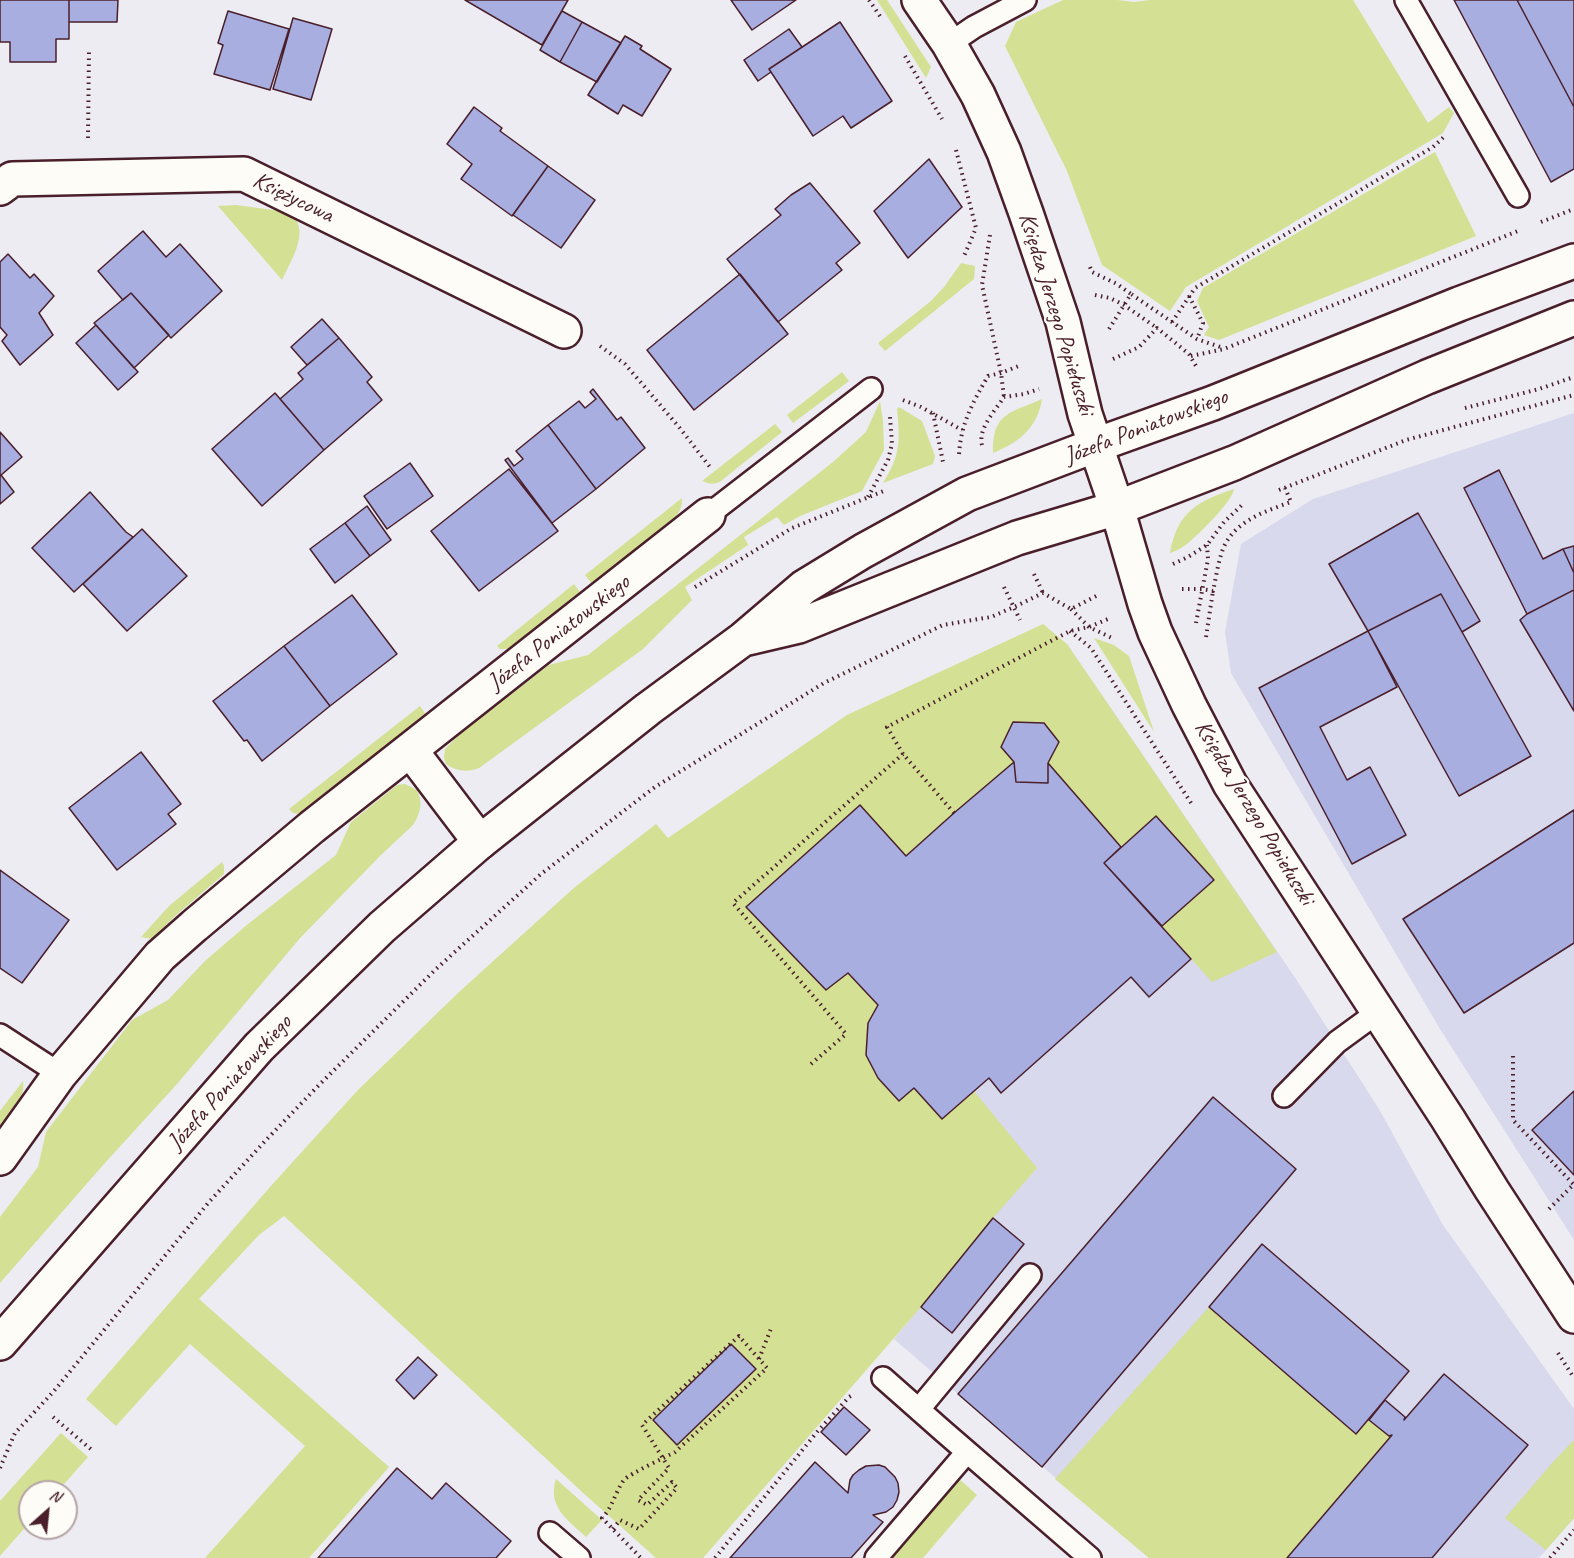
<!DOCTYPE html>
<meta charset="utf-8">
<style>
body{margin:0}
#map{position:relative;width:1574px;height:1558px;overflow:hidden;background:#ececf2;font-family:Caveat,sans-serif}
canvas{display:block}
.north{position:absolute;left:18px;top:1480px;width:60px;height:60px;box-sizing:border-box;background:#fdfcf7;border:2px solid #b5a4a5;border-radius:50%;rotate:27deg;font-size:16px;font-weight:700;line-height:24px;text-align:center;color:#4a1f2b}
.north::after{content:'';display:block;margin:auto;width:21px;height:27px;background:#4a1f2b;clip-path:polygon(50% 0,100% 100%,50% 72%,0 100%)}
</style>
<div id="map">
<canvas width="1574" height="1558"></canvas>
<div class="north">N</div>
</div>
<script>
const context = document.querySelector('canvas').getContext('2d');
context.lineJoin = 'round';
function fill(path, color) {
  context.fillStyle = color;
  context.fill(path, 'evenodd');
}
function stroke(path, color, width, dash) {
  context.strokeStyle = color;
  context.lineWidth = width;
  context.lineCap = dash ? 'butt' : 'round';
  context.setLineDash(dash || []);
  context.stroke(path);
}
function label(font, color, halo, rows, align = 'center') {
  context.font = font + ' Caveat,sans-serif';
  context.lineWidth = 4.5;
  context.setLineDash([]);
  context.textBaseline = 'middle';
  context.strokeStyle = halo;
  context.fillStyle = color;
  for (const [text, x, y, turn = 0] of rows) {
    context.save();
    context.translate(x, y);
    context.rotate((+turn || 0) * Math.PI / 180);
    context.textAlign = isNaN(turn) ? turn : align;
    if (halo) context.strokeText(text, 0, 0);
    context.fillText(text, 0, 0);
    context.restore();
  }
}
const built = new Path2D(`
 M 1574,413 L 1574,1240 L 1440,1029 L 1231,673 L 1225,632 L 1241,544 L 1313,499 Z
 M 1067,644 L 1294,976 L 1379,1109 L 1443,1225 L 1574,1409 L 1574,1518 L 1539,1558 L 1149,1558 L 894,1339 L 993,1218 L 711,904 Z`);
const green = new Path2D(`
 M 877,0 L 887,0 L 931,67 L 926,78 Z
 M 1063,0 L 1117,0 L 1134,2 L 1150,0 L 1353,0 L 1428,123 L 1449,107 L 1454,113 L 1443,133 L 1186,287 L 1170,311 L 1102,265 L 1067,171 L 1005,46 L 1016,22 Z
 M 1435,152 L 1476,236 L 1219,340 L 1204,335 L 1209,327 L 1197,301 L 1203,288 Z
 M 236,205 L 288,212 C 313,228 291,260 282,280 L 218,206 Z
 M 961,263 L 975,266 L 974,279 L 885,351 L 878,343 L 931,301 L 944,287 Z
 M 842,372 L 849,381 L 793,423 L 787,415 Z
 M 1042,399 C 1037,429 1019,442 993,453 C 992,412 1011,413 1042,399 Z
 M 880,401 L 883,421 L 884,450 L 862,491 L 800,516 L 784,525 L 777,517 L 744,537 L 748,545 L 685,587 L 692,600 L 643,649 L 479,768 C 467,773 456,771 446,764 L 444,758 L 445,749 L 461,733 L 549,665 L 588,655 L 833,462 L 866,432 Z
 M 899,407 L 922,421 L 935,456 L 933,464 L 883,483 C 901,454 900,441 897,409 Z
 M 775,424 L 782,432 L 721,481 C 714,485 709,484 702,481 Z
 M 1234,489 C 1233,501 1198,535 1187,544 C 1182,548 1176,551 1170,553 C 1177,513 1197,501 1234,489 Z
 M 682,498 C 682,505 681,510 676,516 L 592,584 L 585,575 Z
 M 574,584 L 580,592 L 508,649 L 500,649 L 497,646 Z
 M 1043,624 L 1067,644 L 1277,952 L 1212,982 L 1162,926 L 1213,879 L 1157,816 L 1121,847 L 1049,764 L 1013,763 L 954,813 L 906,856 L 860,805 L 746,907 L 826,990 L 848,973 L 878,1005 L 868,1023 L 866,1055 L 878,1078 L 898,1101 L 914,1088 L 942,1119 L 974,1091 L 1037,1168 L 993,1218 L 921,1307 L 703,1558 L 656,1558 L 581,1491 L 284,1216 L 259,1235 L 199,1299 L 389,1467 L 309,1558 L 205,1558 L 305,1446 L 190,1344 L 116,1426 L 86,1399 L 270,1187 L 357,1091 L 458,993 L 575,887 L 656,824 L 668,838 L 847,715 Z
 M 1094,638 L 1114,645 L 1129,656 L 1154,732 Z
 M 420,706 L 426,715 L 302,814 L 293,813 L 289,809 Z
 M 405,784 L 417,790 C 423,802 421,813 413,825 L 381,855 L 301,937 L 177,1084 L 104,1164 L 0,1283 L 0,1217 L 38,1167 L 46,1132 L 132,1020 L 168,1000 L 205,961 L 248,924 L 336,855 L 351,822 L 397,785 Z
 M 222,862 L 224,866 L 224,874 L 174,917 L 152,939 L 141,937 L 169,906 Z
 M 23,1081 C 25,1103 12,1114 0,1131 L 0,1111 Z
 M 1209,1307 L 1355,1434 L 1369,1420 L 1389,1436 L 1392,1435 L 1287,1558 L 1149,1558 L 1055,1479 Z
 M 61,1433 L 88,1457 L 57,1492 L 30,1492 L 30,1522 L 0,1556 L 0,1501 Z
 M 1574,1440 L 1574,1518 L 1546,1550 L 1505,1518 L 1553,1462 Z
 M 957,1477 L 977,1495 L 923,1558 L 888,1558 Z
 M 556,1479 L 602,1520 L 586,1537 C 568,1520 547,1507 556,1479 Z`);
const building = new Path2D(`
 M 0,0 L 69,0 L 69,39 L 56,39 L 56,62 L 10,62 L 10,42 L 0,42 Z
 M 69,0 L 118,0 L 117,22 L 69,22 Z
 M 465,0 L 568,0 L 542,45 Z
 M 731,0 L 796,0 L 752,30 Z
 M 1454,0 L 1517,0 L 1574,107 L 1574,169 L 1551,182 Z
 M 1517,0 L 1574,0 L 1574,107 Z
 M 228,11 L 289,29 L 270,90 L 214,74 L 223,45 L 218,43 Z
 M 562,11 L 582,22 L 560,62 L 540,50 Z
 M 293,18 L 332,29 L 311,100 L 273,89 Z
 M 582,22 L 621,43 L 597,82 L 560,62 Z
 M 840,22 L 892,101 L 851,128 L 843,116 L 813,136 L 769,69 Z
 M 789,29 L 802,47 L 769,69 L 771,72 L 758,81 L 744,60 Z
 M 625,36 L 642,46 L 640,49 L 671,69 L 642,116 L 623,105 L 618,114 L 588,95 Z
 M 474,107 L 502,128 L 500,131 L 548,166 L 512,216 L 461,179 L 472,164 L 447,144 Z
 M 929,159 L 962,207 L 908,258 L 874,211 Z
 M 548,166 L 595,200 L 561,248 L 513,215 Z
 M 810,183 L 860,243 L 836,263 L 842,270 L 778,322 L 727,259 L 781,215 L 775,209 L 791,195 Z
 M 143,231 L 166,257 L 180,244 L 222,291 L 171,338 L 131,293 L 123,300 L 122,299 L 98,271 Z
 M 8,254 L 30,278 L 34,274 L 54,296 L 39,313 L 53,335 L 20,365 L 2,341 L 7,335 L 0,327 L 0,262 Z
 M 740,274 L 788,334 L 694,410 L 647,350 Z
 M 131,293 L 169,335 L 134,368 L 94,323 Z
 M 322,319 L 339,338 L 307,365 L 291,347 Z
 M 96,325 L 138,372 L 118,390 L 76,343 Z
 M 339,338 L 372,377 L 367,382 L 382,400 L 324,450 L 280,399 L 303,379 L 298,373 Z
 M 593,389 L 617,420 L 621,417 L 645,448 L 596,489 L 548,425 L 579,401 L 585,408 L 596,399 L 590,392 Z
 M 275,393 L 324,450 L 262,506 L 212,449 Z
 M 548,425 L 596,489 L 552,523 L 505,460 L 508,458 L 514,466 L 523,459 L 516,451 Z
 M 0,432 L 22,457 L 0,476 Z
 M 410,463 L 433,496 L 387,529 L 364,496 Z
 M 509,469 L 558,531 L 479,591 L 431,531 Z
 M 1499,470 L 1543,559 L 1563,549 L 1574,573 L 1574,590 L 1527,614 L 1464,488 Z
 M 1,475 L 14,492 L 0,504 L 0,476 Z
 M 90,492 L 126,532 L 133,537 L 74,592 L 32,548 Z
 M 367,506 L 391,540 L 370,556 L 345,523 Z
 M 1418,513 L 1480,621 L 1462,632 L 1441,594 L 1368,631 L 1329,564 Z
 M 345,523 L 370,556 L 335,583 L 310,549 Z
 M 142,529 L 187,576 L 127,631 L 83,584 Z
 M 1574,546 L 1574,573 L 1563,549 Z
 M 1574,590 L 1574,711 L 1520,620 L 1527,614 Z
 M 1441,594 L 1531,756 L 1459,796 L 1368,631 Z
 M 352,595 L 397,654 L 330,706 L 284,646 Z
 M 1368,631 L 1397,687 L 1320,727 L 1347,780 L 1370,767 L 1406,835 L 1352,864 L 1259,688 Z
 M 284,646 L 330,706 L 262,761 L 247,740 L 244,741 L 213,701 Z
 M 1013,722 L 1044,723 L 1059,742 L 1048,763 L 1048,783 L 1016,782 L 1014,762 L 1001,747 Z
 M 141,752 L 181,804 L 168,814 L 176,824 L 117,870 L 69,808 Z
 M 1014,762 L 1016,782 L 1048,783 L 1048,763 L 1121,847 L 1104,863 L 1191,959 L 1149,997 L 1131,977 L 1001,1093 L 989,1078 L 942,1119 L 914,1088 L 899,1101 L 878,1078 L 866,1055 L 868,1023 L 878,1005 L 848,973 L 826,990 L 746,907 L 860,805 L 906,856 L 954,813 Z
 M 1574,810 L 1574,943 L 1464,1013 L 1403,919 Z
 M 1156,816 L 1214,880 L 1162,926 L 1104,863 Z
 M 0,870 L 69,920 L 22,983 L 0,968 Z
 M 1574,1091 L 1574,1175 L 1532,1130 Z
 M 1213,1097 L 1296,1169 L 1042,1467 L 958,1394 Z
 M 993,1218 L 1024,1244 L 952,1333 L 921,1307 Z
 M 1262,1244 L 1409,1371 L 1356,1434 L 1209,1307 Z
 M 731,1344 L 756,1369 L 677,1445 L 653,1420 Z
 M 418,1357 L 437,1375 L 414,1399 L 396,1380 Z
 M 1444,1374 L 1528,1445 L 1483,1498 L 1432,1558 L 1287,1558 L 1392,1435 L 1389,1436 L 1369,1420 L 1385,1400 L 1405,1417 L 1404,1420 Z
 M 844,1407 L 870,1430 L 846,1455 L 821,1432 Z
 M 815,1462 L 848,1493 L 850,1480 L 853,1475 L 859,1470 L 866,1466 L 879,1465 L 885,1467 L 895,1477 L 898,1483 L 899,1492 L 897,1500 L 893,1507 L 886,1512 L 873,1515 L 883,1522 L 851,1558 L 730,1558 Z
 M 397,1468 L 432,1499 L 446,1483 L 511,1541 L 496,1558 L 318,1558 Z`);
const path = new Path2D(`
 M 869,0 L 882,19
 M 905,56 L 942,119
 M 88,138 L 89,48
 M 956,150 L 976,228 L 964,256
 M 1541,222 L 1574,209
 M 990,235 L 982,285 L 1001,373 L 1004,397
 M 1090,267 L 1092,272 L 1117,284 L 1131,294
 M 1095,295 L 1110,298 L 1124,305 L 1157,328
 M 1189,296 L 1203,323 L 1197,339
 M 1172,322 L 1195,288 L 1433,147 L 1446,135
 M 1109,329 L 1131,294 L 1197,339 L 1223,348
 M 600,346 L 625,364 L 679,427 L 710,467
 M 1191,356 L 1224,349 L 1518,231
 M 1113,359 L 1139,347 L 1157,328 L 1189,354 L 1196,366
 M 903,400 L 921,407 L 962,430
 M 1465,408 L 1539,389 L 1574,377
 M 933,413 L 943,462
 M 982,445 C 978,428 995,411 1004,397 L 1024,394 L 1039,389
 M 959,454 C 961,423 973,402 988,376 L 1001,373 L 1021,365
 M 1279,490 L 1406,440 L 1574,395
 M 868,497 L 888,460 L 892,444 L 890,417
 M 1173,564 L 1188,557 L 1207,545 L 1224,522 L 1242,505
 M 1034,574 L 1043,593
 M 695,587 L 792,528 L 886,490
 M 1004,587 L 1020,620
 M 1182,589 L 1202,589 L 1213,591 C 1216,578 1218,562 1223,549 C 1234,521 1266,511 1291,502 L 1285,488
 M 1071,609 L 1089,627 L 1114,639
 M 1196,623 L 1208,559 L 1207,545
 M 1070,631 L 1091,648 L 1193,806
 M 1206,637 L 1213,591
 M 954,813 L 903,754 L 887,727 L 1070,631 L 1089,627 L 1108,619
 M 1513,1056 L 1513,1120 L 1574,1185
 M 811,1064 L 846,1034 L 733,903 L 903,754
 M 1549,1209 L 1573,1185
 M 1558,1353 L 1574,1378
 M 759,1359 L 772,1326
 M 53,1417 L 93,1451
 M 0,1468 L 15,1433 L 54,1391 L 209,1202 L 267,1139 L 319,1085 L 436,969 L 541,874 L 655,787 L 824,683 L 943,625 L 991,617 L 1014,607 L 1043,593 L 1071,609 L 1100,594
 M 613,1529 L 620,1520 L 639,1529 L 677,1488 L 672,1482 L 647,1505 L 638,1500 L 669,1468 L 642,1425 L 739,1336 L 767,1368 L 675,1452 C 666,1457 629,1474 624,1480 C 615,1492 613,1507 602,1518 L 641,1558
 M 715,1558 L 817,1432 L 849,1397 L 854,1394
 M 1550,1558 L 1574,1530`);
const service = new Path2D(`
 M 1406,0 L 1518,196
 M 949,44 L 974,27 L 1025,0
 M 708,515 L 871,389
 M 0,1035 L 60,1074
 M 1284,1096 L 1337,1042 L 1378,1012
 M 883,1378 L 943,1431 L 1090,1558
 M 919,1409 L 1030,1275
 M 550,1533 L 579,1558
 M 876,1558 L 967,1452`);
const minor = new Path2D(`
 M 919,0 L 949,44 L 978,95 L 1004,152 L 1026,213 L 1063,322 L 1085,414 L 1117,508 L 1145,604 L 1155,632 L 1189,705 L 1230,784 L 1448,1119 L 1492,1190 L 1574,1316
 M 0,188 L 12,179 L 244,174 L 564,331
 M 411,751 L 480,842
 M 0,1158 L 60,1074 L 160,956 L 194,926 L 312,827 L 708,515`);
const secondary = new Path2D(`
 M 748,638 L 799,626 L 1017,538 L 1117,508 L 1234,463 L 1427,377 L 1574,318
 M 0,1343 L 259,1047 L 382,927 L 480,842 L 648,709 L 743,639 L 804,587 L 863,551 L 967,494 L 1096,445 L 1213,403 L 1459,304 L 1574,261`);
const streetNames = [
 ["Księżycowa",293,198,26],
 ["Księdza Jerzego Popiełuszki",1056,314,73],
 ["Józefa Poniatowskiego",1146,427,-21],
 ["Józefa Poniatowskiego",559,633,-38],
 ["Księdza Jerzego Popiełuszki",1254,813,59],
 ["Józefa Poniatowskiego",230,1083,-48]
];
fill(built, '#d8d9ec');
fill(green, '#d4e093');
fill(building, '#a8aedf');
stroke(building, '#4a1f2b', 1.5);
stroke(service, '#4a1f2b', 26);
stroke(minor, '#4a1f2b', 38);
stroke(secondary, '#4a1f2b', 38);
stroke(path, '#4a1f2b', 4, [1.5, 4.5]);
stroke(service, '#fdfcf7', 21);
stroke(minor, '#fdfcf7', 33);
stroke(secondary, '#fdfcf7', 33);
label('24px', '#4a1f2b', '#fdfcf7', streetNames);
</script>
